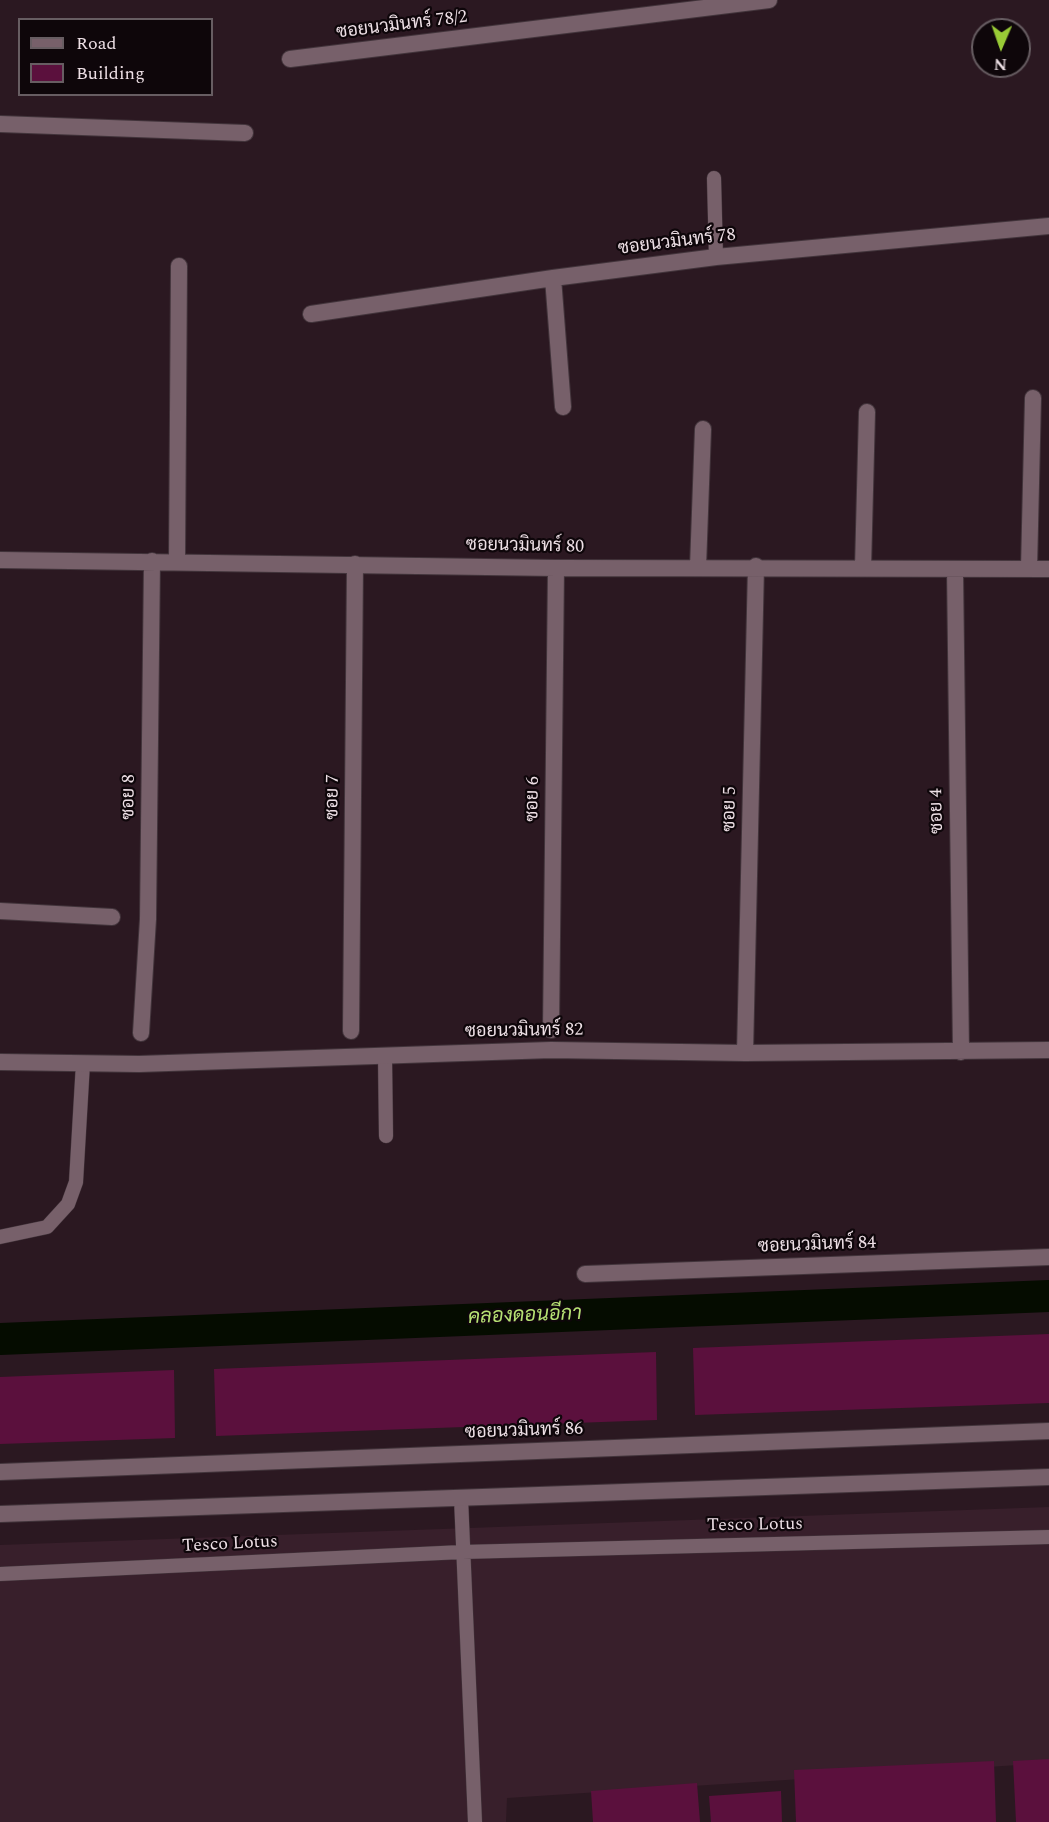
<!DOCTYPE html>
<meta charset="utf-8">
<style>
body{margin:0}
#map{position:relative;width:1049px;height:1822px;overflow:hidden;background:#2b1821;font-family:Spectral,serif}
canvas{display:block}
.legend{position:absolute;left:18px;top:18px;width:195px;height:78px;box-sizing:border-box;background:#0e060a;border:2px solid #675d62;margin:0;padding:8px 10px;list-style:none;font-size:18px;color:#eddfe5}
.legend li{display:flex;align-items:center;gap:12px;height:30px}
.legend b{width:30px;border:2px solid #675d62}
.north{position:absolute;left:971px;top:18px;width:60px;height:60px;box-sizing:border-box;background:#0e060a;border:2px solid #675d62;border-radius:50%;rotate:182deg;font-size:16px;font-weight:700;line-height:24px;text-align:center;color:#eddfe5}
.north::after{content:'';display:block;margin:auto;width:21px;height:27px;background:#99cb36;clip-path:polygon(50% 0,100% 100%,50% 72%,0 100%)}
</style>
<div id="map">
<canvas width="1049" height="1822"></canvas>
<ul class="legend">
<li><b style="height:8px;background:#77606a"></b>Road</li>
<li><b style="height:16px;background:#5b103d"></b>Building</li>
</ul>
<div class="north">N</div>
</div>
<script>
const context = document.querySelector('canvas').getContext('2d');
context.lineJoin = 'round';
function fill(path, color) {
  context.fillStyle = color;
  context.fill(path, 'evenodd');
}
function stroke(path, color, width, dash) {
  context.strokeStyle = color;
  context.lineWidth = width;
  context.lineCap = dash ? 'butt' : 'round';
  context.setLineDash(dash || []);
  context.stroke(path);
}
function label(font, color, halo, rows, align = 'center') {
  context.font = font + ' Spectral,Sarabun,serif';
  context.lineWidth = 4.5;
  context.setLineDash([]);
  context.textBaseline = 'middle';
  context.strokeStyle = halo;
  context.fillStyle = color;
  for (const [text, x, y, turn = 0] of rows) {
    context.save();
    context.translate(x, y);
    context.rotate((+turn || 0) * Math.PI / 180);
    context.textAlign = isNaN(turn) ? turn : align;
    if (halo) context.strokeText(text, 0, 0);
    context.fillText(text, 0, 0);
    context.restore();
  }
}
const built = new Path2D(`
 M 1049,1507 L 1049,1763 L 507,1798 L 506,1822 L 0,1822 L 0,1545 Z`);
const canal = new Path2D(`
 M 0,1339 L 1049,1296`);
const building = new Path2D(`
 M 1049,1334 L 1049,1403 L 695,1415 L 693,1348 Z
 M 656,1352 L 657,1420 L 216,1436 L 214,1369 Z
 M 174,1370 L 175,1438 L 0,1444 L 0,1377 Z
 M 1049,1759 L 1049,1822 L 1016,1822 L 1013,1761 Z
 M 994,1761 L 996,1822 L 796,1822 L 794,1770 Z
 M 697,1783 L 700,1822 L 593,1822 L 591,1791 Z
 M 781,1791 L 782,1822 L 711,1822 L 709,1796 Z`);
const service = new Path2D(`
 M 714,178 L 716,257
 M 385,1056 L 386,1136
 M 0,1237 L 47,1227 L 68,1204 L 76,1182 L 83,1063
 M 461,1498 L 475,1822
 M 0,1574 L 462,1552 L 1049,1537`);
const minor = new Path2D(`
 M 290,59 L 769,0
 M 0,124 L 245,133
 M 553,278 L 563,407
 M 311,314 L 553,278 L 716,257 L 1049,226
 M 0,560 L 556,568 L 1049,569
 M 177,561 L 179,266
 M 698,567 L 703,429
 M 863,568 L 867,412
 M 1029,569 L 1033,398
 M 955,570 L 961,1052
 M 0,911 L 112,917
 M 551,1030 L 556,568
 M 351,1031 L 355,564
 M 141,1033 L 148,919 L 152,561
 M 745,1053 L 756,566
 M 0,1062 L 139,1064 L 551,1050 L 745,1053 L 1049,1050
 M 585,1274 L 1049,1257
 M 0,1472 L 1049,1431
 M 0,1514 L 1049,1477`);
const streetNames = [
 ["ซอยนวมินทร์ 78/2",402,26,-7],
 ["ซอยนวมินทร์ 78",677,243,-7],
 ["ซอยนวมินทร์ 80",525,547,1],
 ["ซอย 8",130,797,-89],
 ["ซอย 7",334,797,-89],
 ["ซอย 6",534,799,-89],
 ["ซอย 5",731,809,-89],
 ["ซอย 4",938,811,-91],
 ["ซอยนวมินทร์ 82",524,1032,-1],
 ["ซอยนวมินทร์ 84",817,1246,-2],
 ["ซอยนวมินทร์ 86",524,1432,-2],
 ["Tesco Lotus",755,1526,-1],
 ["Tesco Lotus",230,1545,-3]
];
const waterNames = [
 ["คลองดอนอีกา",525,1317,-2]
];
fill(built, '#381f2b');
stroke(canal, '#050c00', 32);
fill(building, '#5b103d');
stroke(service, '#42343b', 15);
stroke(minor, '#42343b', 18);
stroke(service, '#77606a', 14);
stroke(minor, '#77606a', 16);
label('18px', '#eddfe5', '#0e060a', streetNames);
label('italic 20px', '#b7e274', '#0e060a', waterNames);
</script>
